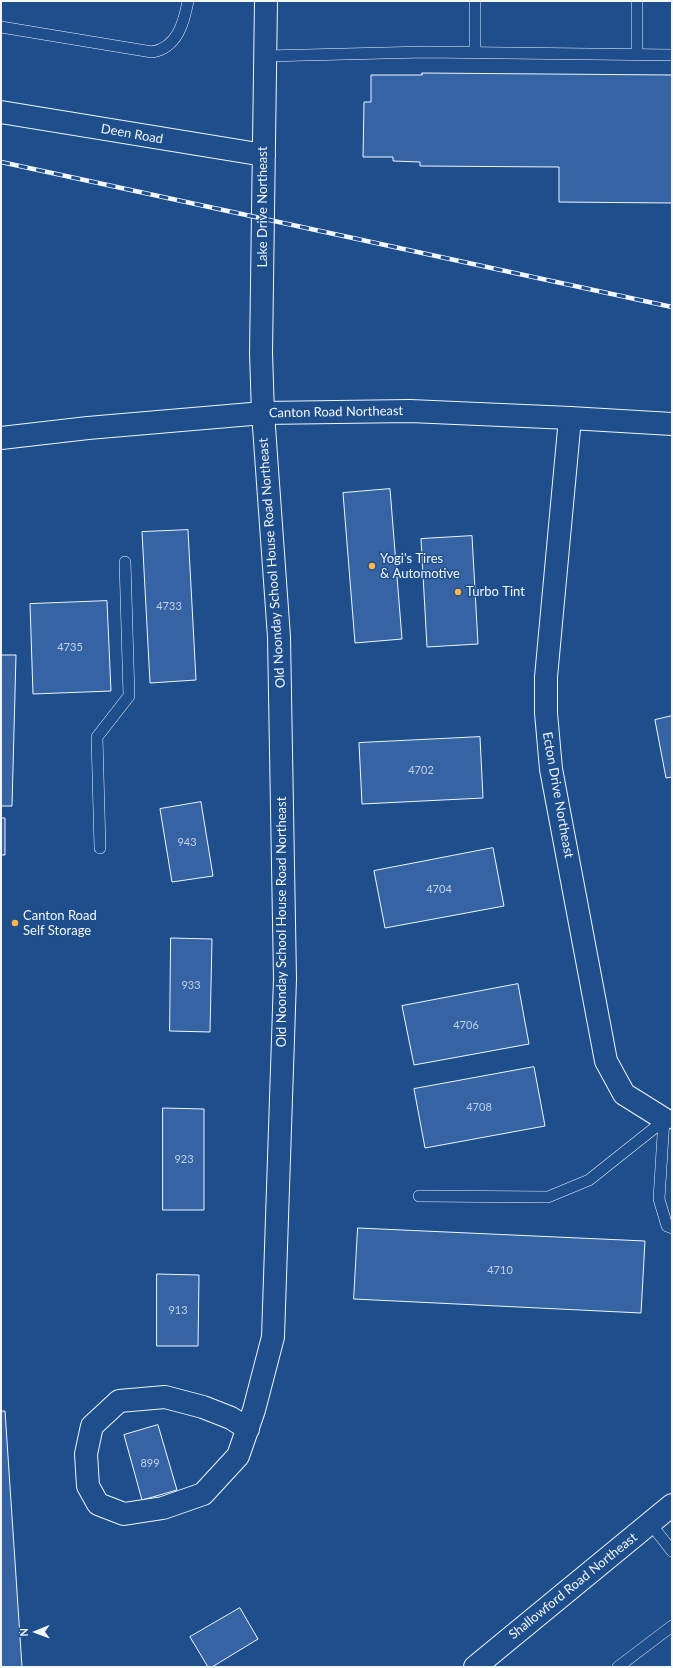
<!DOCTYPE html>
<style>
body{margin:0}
#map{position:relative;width:673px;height:1668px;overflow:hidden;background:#1f4e8c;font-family:Lato,sans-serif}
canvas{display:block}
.frame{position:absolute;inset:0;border:2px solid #f2f6ff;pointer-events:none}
.north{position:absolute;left:16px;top:1612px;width:40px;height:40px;-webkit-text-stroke:3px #1f4e8c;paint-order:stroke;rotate:269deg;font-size:11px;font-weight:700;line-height:16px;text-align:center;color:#f2f6ff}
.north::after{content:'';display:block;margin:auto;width:14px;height:18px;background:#f2f6ff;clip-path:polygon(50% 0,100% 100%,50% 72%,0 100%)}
</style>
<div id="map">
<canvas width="673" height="1668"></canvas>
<div class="frame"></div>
<div class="north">N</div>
</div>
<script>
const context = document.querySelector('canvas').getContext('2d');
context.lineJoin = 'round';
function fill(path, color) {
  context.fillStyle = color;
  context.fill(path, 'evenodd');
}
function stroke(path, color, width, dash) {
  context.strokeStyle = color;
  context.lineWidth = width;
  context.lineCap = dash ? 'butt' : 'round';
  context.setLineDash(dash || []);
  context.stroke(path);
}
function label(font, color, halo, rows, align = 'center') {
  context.font = font + ' Lato,sans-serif';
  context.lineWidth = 3;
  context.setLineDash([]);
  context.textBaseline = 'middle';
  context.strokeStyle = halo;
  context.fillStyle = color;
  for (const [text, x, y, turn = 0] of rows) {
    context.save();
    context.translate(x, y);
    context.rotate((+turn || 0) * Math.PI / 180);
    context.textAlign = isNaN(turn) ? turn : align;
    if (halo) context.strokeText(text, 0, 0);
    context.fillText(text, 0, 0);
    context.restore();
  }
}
const building = new Path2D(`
 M 422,73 L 672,75 L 672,203 L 559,202 L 559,167 L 420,166 L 420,162 L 393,161 L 393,157 L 363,157 L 364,102 L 371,102 L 371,75 L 422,75 Z
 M 390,489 L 402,639 L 355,643 L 343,493 Z
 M 188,530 L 196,680 L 150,683 L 142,532 Z
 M 472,536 L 478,644 L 427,647 L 421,539 Z
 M 107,601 L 111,691 L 33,694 L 30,604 Z
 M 1,655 L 16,655 L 12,806 L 1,806 Z
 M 672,716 L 672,777 L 666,778 L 655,720 Z
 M 480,737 L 483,798 L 362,804 L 359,743 Z
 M 201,802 L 213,876 L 172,882 L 160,809 Z
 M 1,818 L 5,818 L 5,855 L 1,855 Z
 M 493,848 L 504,906 L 385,928 L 374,871 Z
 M 171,938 L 212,939 L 210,1032 L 170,1031 Z
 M 518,984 L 529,1044 L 414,1065 L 402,1006 Z
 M 534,1067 L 545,1126 L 425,1148 L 414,1089 Z
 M 163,1108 L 204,1109 L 204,1210 L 163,1210 Z
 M 358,1228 L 645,1241 L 641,1313 L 354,1299 Z
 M 157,1274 L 199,1275 L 198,1346 L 157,1346 Z
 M 1,1411 L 5,1411 L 22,1667 L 1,1667 Z
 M 158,1425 L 177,1490 L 142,1500 L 124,1435 Z
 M 240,1608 L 258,1639 L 212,1667 L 208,1667 L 190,1637 Z`);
const service = new Path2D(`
 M 637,1 L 637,54
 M 1,27 L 152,52 C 177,48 184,23 188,1
 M 475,52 L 475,1
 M 266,56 L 424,52 L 672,55
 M 100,848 L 97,737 L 129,696 L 125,562
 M 664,1119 L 659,1199 L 667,1226 L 672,1228
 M 419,1196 L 548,1197 L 589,1180 L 667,1118
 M 650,1523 L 672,1551
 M 618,1667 L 672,1626`);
const minor = new Path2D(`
 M 1,112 L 264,155
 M 570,418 L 546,677 L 546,713 L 551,769 L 606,1061 L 624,1094 L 664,1119
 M 248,1429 L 231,1418 L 203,1407 L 165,1397 L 119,1401 L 92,1426 L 86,1454 L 88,1486 L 98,1504 L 124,1514 L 163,1508 L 203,1494 L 238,1456 L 254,1410 L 273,1337 L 285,979 L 279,637 L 263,413 L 261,353 L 266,1
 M 475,1667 L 672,1505`);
const primary = new Path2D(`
 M 1,438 L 88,428 L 263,413 L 410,411 L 570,418 L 672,424`);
const rail = new Path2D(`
 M 1,162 L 672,307`);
const markers = [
 [372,566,4,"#ffb74d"],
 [458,592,4,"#ffb74d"],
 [15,923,4,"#ffb74d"]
];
const numberNames = [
 ["4733",169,606],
 ["4735",70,647],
 ["4702",421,770],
 ["943",187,842],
 ["4704",439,889],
 ["933",191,985],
 ["4706",466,1025],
 ["4708",479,1107],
 ["923",184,1159],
 ["4710",500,1270],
 ["913",178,1310],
 ["899",150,1463]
];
const streetNames = [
 ["Deen Road",132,134,10],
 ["Lake Drive Northeast",263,207,-90],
 ["Canton Road Northeast",336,412,-1],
 ["Old Noonday School House Road Northeast",272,563,-94],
 ["Ecton Drive Northeast",558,795,80],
 ["Old Noonday School House Road Northeast",282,922,-90],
 ["Shallowford Road Northeast",573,1586,-39]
];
const poiNames = [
 ["Yogi's Tires",380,559],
 ["& Automotive",380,574],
 ["Turbo Tint",466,592],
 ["Canton Road",23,916],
 ["Self Storage",23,931]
];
fill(building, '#3563a3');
stroke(building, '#f2f6ff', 1);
stroke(service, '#f2f6ff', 12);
stroke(minor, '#f2f6ff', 24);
stroke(primary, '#f2f6ff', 24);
stroke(service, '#1f4e8c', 11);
stroke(minor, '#1f4e8c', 22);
stroke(primary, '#1f4e8c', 22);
stroke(rail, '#f2f6ff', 4.5);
stroke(rail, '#1f4e8c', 3, [9]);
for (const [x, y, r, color] of markers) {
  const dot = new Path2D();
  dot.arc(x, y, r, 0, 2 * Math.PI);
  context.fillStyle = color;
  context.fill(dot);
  stroke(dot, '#1f4e8c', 1.5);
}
label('11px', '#c3d1e8', null, numberNames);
label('13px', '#f2f6ff', '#1f4e8c', streetNames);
label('13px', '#f2f6ff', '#1f4e8c', poiNames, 'left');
</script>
